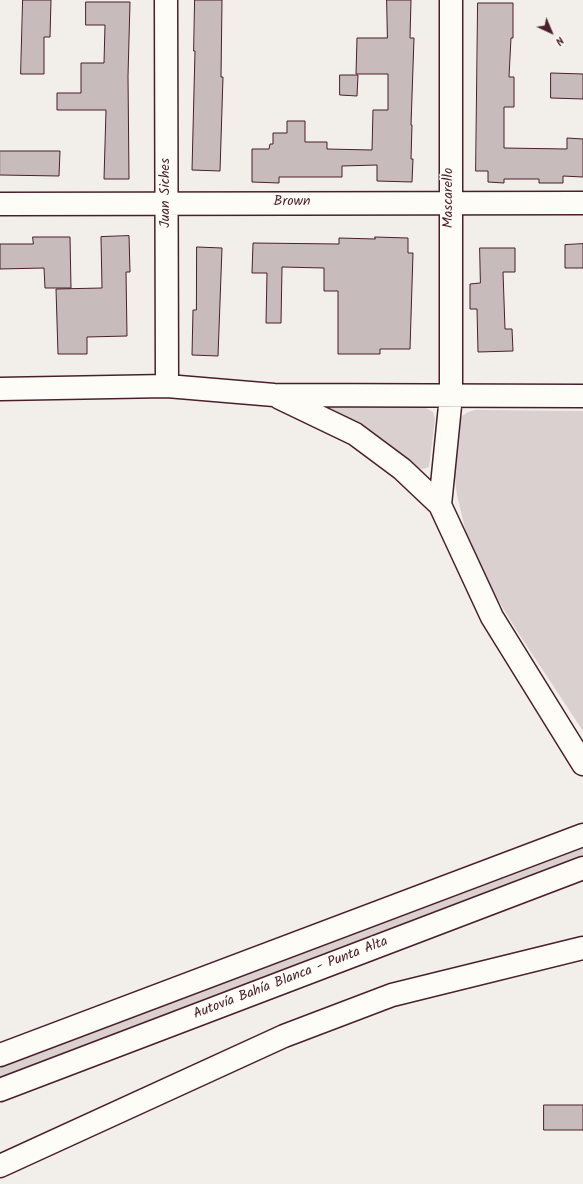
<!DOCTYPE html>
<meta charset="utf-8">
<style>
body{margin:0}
#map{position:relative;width:583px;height:1184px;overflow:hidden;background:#f2efeb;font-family:Kalam,sans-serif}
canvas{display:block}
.north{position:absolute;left:531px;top:12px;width:40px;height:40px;-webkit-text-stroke:3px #fdfcf7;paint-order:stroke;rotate:136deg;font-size:11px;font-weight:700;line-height:16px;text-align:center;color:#4a1f2b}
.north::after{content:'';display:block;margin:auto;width:14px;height:18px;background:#4a1f2b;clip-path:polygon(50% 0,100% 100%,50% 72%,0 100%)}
</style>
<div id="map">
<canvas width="583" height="1184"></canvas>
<div class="north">N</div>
</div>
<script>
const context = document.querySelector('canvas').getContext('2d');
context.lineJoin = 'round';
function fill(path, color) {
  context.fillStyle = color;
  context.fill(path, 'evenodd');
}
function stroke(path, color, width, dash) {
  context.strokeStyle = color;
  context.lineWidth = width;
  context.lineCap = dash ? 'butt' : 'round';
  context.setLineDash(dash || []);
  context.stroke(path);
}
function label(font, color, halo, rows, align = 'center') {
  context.font = font + ' Kalam,sans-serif';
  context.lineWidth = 3.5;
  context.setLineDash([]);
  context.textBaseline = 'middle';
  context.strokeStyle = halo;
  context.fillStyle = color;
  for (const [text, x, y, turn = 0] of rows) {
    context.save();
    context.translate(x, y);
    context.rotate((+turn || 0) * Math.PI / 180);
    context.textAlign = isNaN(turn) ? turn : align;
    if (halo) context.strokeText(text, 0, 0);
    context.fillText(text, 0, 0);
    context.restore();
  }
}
const green = new Path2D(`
 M 324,405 L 424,407 L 433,412 L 435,419 L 429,467 L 423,469 L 418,468 L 403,455 L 371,434 L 320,406 Z
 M 475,410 L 583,411 L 583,731 L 517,631 L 487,582 L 483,568 L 474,557 L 470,550 L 457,495 L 454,472 L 457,424 L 462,416 L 468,412 Z
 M 583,846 L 583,859 L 0,1078 L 0,1068 Z`);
const building = new Path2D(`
 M 23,0 L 51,0 L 50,37 L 44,37 L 44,74 L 21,74 Z
 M 195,0 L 222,0 L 221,77 L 223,77 L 220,171 L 192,170 L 195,51 L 194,51 Z
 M 387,0 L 411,0 L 410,38 L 414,38 L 411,125 L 412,125 L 411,159 L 413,159 L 412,182 L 377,181 L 377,165 L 342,166 L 342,177 L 279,177 L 279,183 L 252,182 L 252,149 L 269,149 L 270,144 L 273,144 L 273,133 L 287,133 L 287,121 L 305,121 L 305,142 L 327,142 L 327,149 L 372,150 L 373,110 L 388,110 L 388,74 L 356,74 L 357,38 L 387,38 Z
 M 86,2 L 130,2 L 128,76 L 129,179 L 104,179 L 106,110 L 57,110 L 57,93 L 81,93 L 81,63 L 104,63 L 105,25 L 86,25 Z
 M 478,3 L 513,3 L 513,38 L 511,38 L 509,77 L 514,77 L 514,107 L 504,107 L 504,148 L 567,149 L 567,138 L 583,139 L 583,177 L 563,176 L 563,183 L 539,183 L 539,179 L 504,179 L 504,183 L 488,182 L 488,171 L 476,171 Z
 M 551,73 L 583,74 L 583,99 L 551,98 Z
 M 340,75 L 358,75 L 357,96 L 340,95 Z
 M 0,151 L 60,151 L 59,176 L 0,175 Z
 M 129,236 L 130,272 L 126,272 L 127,336 L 87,337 L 87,354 L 58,354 L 56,289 L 102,288 L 101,237 Z
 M 33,237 L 70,237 L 71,288 L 45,288 L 44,268 L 0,269 L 0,244 L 33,244 Z
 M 375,237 L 408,238 L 408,253 L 413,253 L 410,349 L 380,349 L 380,354 L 338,354 L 338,291 L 324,291 L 324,268 L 282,267 L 281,323 L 266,323 L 267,273 L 252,273 L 253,243 L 339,244 L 339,238 L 375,239 Z
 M 583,244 L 583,268 L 565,268 L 565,245 Z
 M 197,247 L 222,248 L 218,356 L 192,355 L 193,310 L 196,310 Z
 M 480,248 L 515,248 L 515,272 L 503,272 L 505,329 L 512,329 L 513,351 L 478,352 L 477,309 L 470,309 L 470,284 L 480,283 Z
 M 544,1105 L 583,1105 L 583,1130 L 544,1130 Z`);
const minor = new Path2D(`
 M 166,0 L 167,386
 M 451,0 L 451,396 L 440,505 L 492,617 L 583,764
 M 0,204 L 583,203
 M 0,389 L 167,386 L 274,395 L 583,396
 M 280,398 L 355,434 L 402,469 L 440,505
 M 0,1166 L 284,1036 L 392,995 L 583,948`);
const primary = new Path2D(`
 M 0,1055 L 583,835
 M 0,1090 L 583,868`);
const streetNames = [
 ["Juan Siches",167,193,-90],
 ["Mascarello",450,198,-90],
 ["Brown",292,203],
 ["Autovía Bahía Blanca - Punta Alta",291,979,-21]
];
fill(green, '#d9d0cf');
fill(building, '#c8bbbb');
stroke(building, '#4a1f2b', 1);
stroke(minor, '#4a1f2b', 25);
stroke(primary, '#4a1f2b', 25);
stroke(minor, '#fdfcf7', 22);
stroke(primary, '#fdfcf7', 22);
label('14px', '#4a1f2b', '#fdfcf7', streetNames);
</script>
